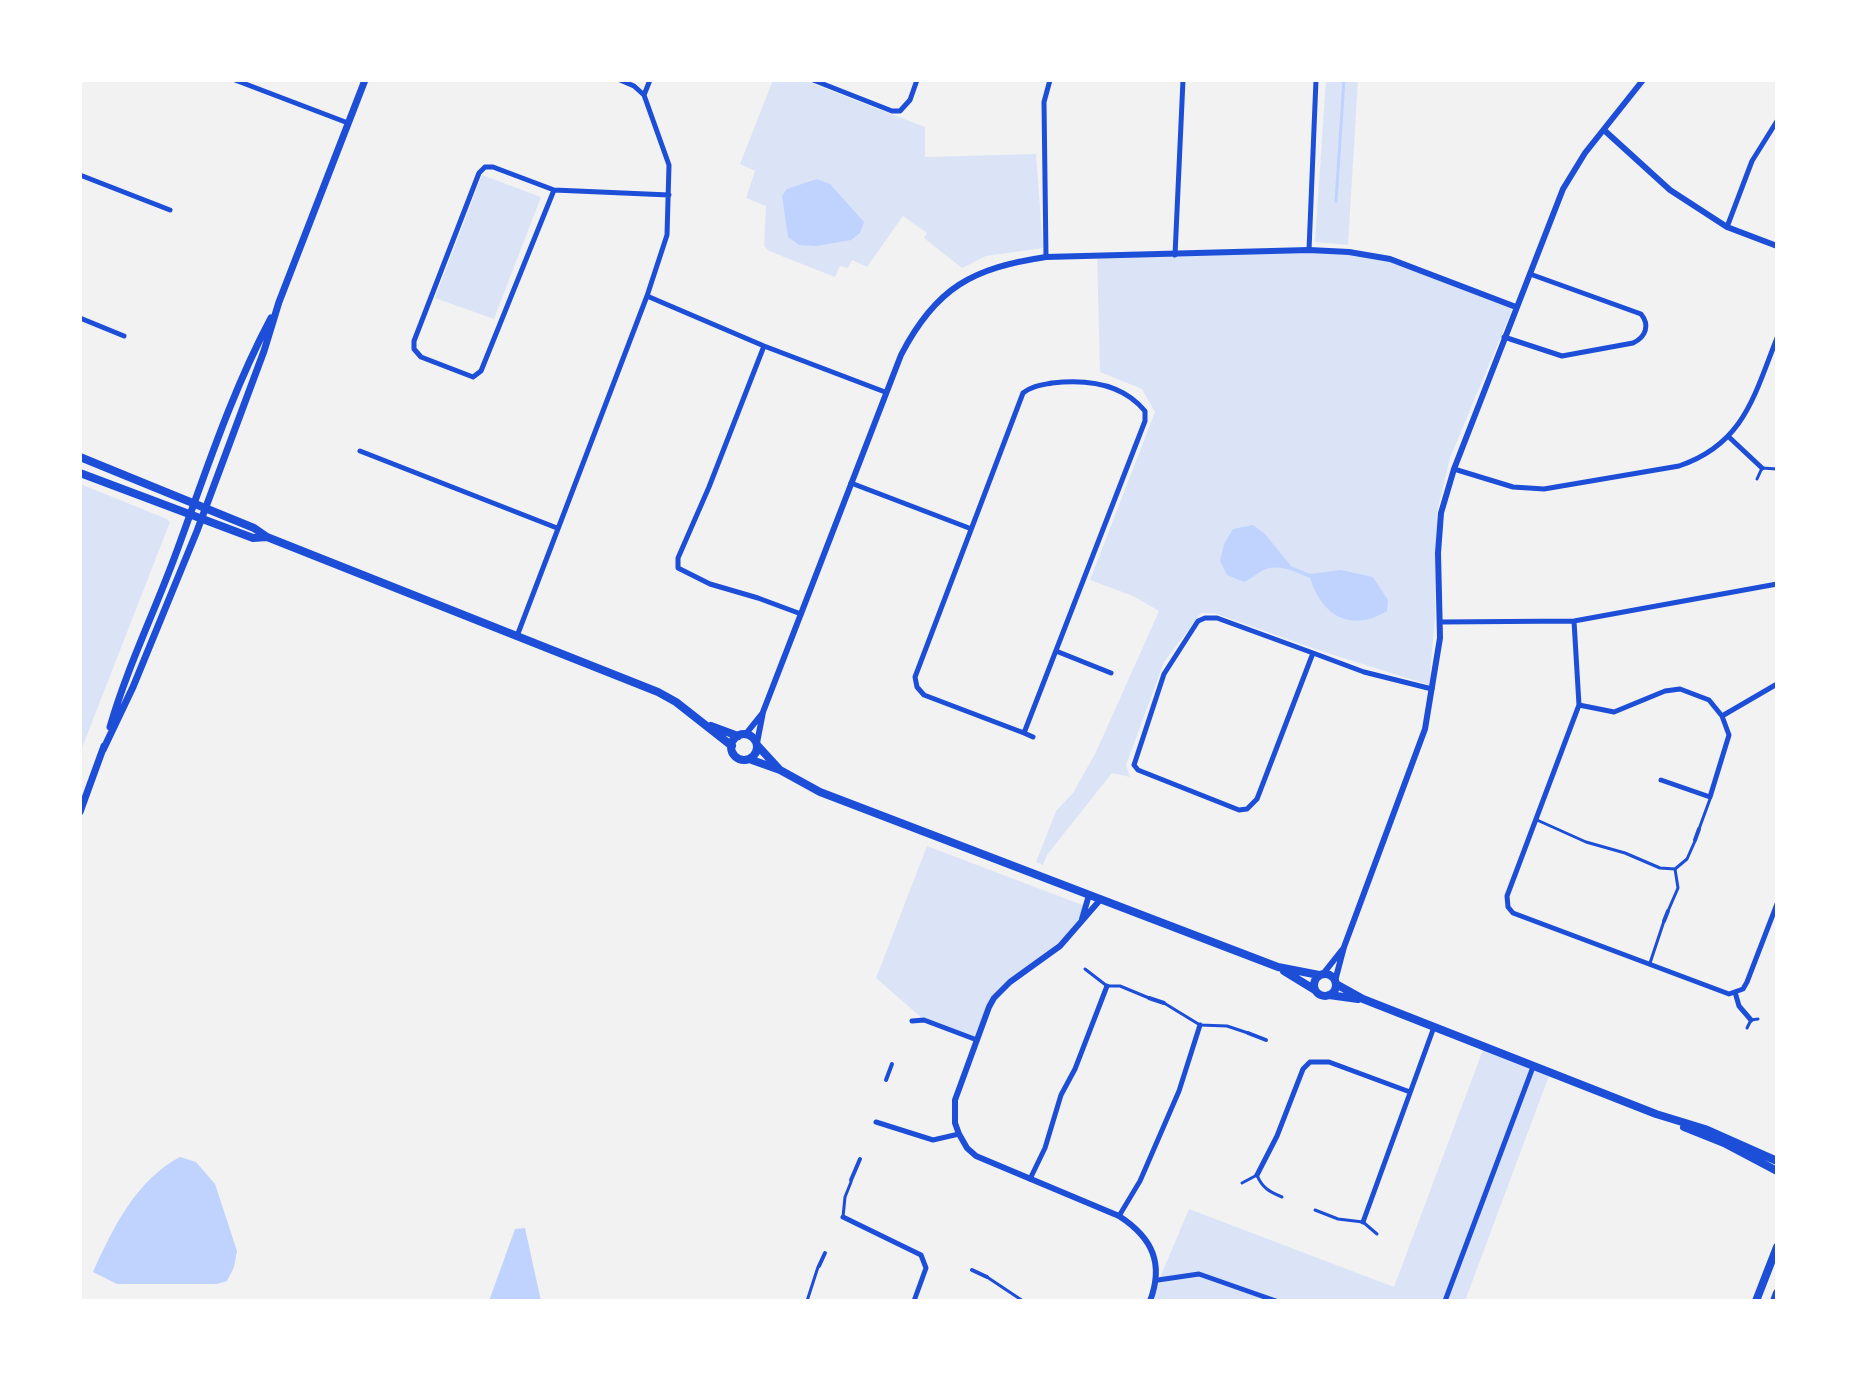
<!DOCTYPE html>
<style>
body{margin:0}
#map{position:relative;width:1857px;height:1381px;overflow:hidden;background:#f2f2f2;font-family:Cabin,sans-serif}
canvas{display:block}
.frame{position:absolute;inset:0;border:82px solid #fff;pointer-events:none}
</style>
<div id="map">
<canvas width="1857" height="1381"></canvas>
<div class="frame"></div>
</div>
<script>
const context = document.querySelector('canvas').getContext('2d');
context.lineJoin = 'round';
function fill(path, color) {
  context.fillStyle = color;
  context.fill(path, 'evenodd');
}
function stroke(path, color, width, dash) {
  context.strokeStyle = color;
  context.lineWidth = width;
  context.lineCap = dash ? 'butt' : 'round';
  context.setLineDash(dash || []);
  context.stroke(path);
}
const green = new Path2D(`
 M 773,80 L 803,80 L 925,127 L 925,157 L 1036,154 L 1043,248 L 986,256 L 962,268 L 924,238 L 927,233 L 903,216 L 867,267 L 852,260 L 848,268 L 840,266 L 835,277 L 769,251 L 764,246 L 766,206 L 746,198 L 755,171 L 740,164 Z
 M 1326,80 L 1358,80 L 1348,245 L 1315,242 Z
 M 482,175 L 541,197 L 494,319 L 435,298 Z
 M 1308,250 L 1394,260 L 1514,305 L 1450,458 L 1437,512 L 1435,617 L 1429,685 L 1315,649 L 1214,613 L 1201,613 L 1164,662 L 1126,765 L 1130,777 L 1112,773 L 1047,855 L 1043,865 L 1036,862 L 1056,811 L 1073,793 L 1096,752 L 1159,611 L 1133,596 L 1090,580 L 1155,412 L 1142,389 L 1100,372 L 1097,255 Z
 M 80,484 L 167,519 L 170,522 L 80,753 Z
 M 927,846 L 1085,906 L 1082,919 L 1060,946 L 994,998 L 977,1040 L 924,1020 L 876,978 Z
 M 1484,1047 L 1550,1073 L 1465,1301 L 1150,1301 L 1189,1209 L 1394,1287 Z`);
const water = new Path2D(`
 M 817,179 L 830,184 L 864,222 L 860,233 L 851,240 L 816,246 L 799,245 L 788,237 L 782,196 L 787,189 Z
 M 1253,525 L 1265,534 L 1291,566 L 1310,574 L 1341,570 L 1373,577 L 1388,600 L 1387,611 C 1351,633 1322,616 1310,578 C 1296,572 1281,564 1266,569 C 1260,571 1251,579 1244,582 L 1227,575 L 1220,561 L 1224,544 L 1233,529 Z
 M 180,1157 L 196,1162 L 215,1184 L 237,1251 L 234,1267 L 227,1281 L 217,1284 L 117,1284 L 93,1272 C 113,1228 136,1180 180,1157 Z
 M 525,1228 L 541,1301 L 489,1301 L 515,1229 Z`);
const stream = new Path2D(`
 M 1336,201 L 1344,80`);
const service = new Path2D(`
 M 1757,479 L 1762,468 L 1777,469
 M 1537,820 L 1586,842 L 1625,853 L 1660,868 L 1675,869
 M 1699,829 L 1710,799
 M 1668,911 L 1678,888 L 1675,869 L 1687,859 L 1695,841
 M 1650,963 L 1664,921
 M 1085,969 L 1107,986 L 1120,986 L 1149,998
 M 1164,1003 L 1200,1025 L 1227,1026 L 1248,1033
 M 1747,1028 L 1751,1020 L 1758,1019
 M 1242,1183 L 1257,1175 C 1262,1188 1270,1192 1282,1197
 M 1315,1210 L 1338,1219 L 1363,1222 L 1377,1234
 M 843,1217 L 845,1197 L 851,1182
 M 987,1277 L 1023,1301
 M 807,1301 L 818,1267`);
const pedestrian = new Path2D(`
 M 1695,840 L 1699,829
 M 1664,921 L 1668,911
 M 1149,998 L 1164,1003
 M 1248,1033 L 1266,1040
 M 886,1080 L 892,1064
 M 851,1180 L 860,1159
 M 819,1266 L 825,1253
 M 972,1270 L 987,1277`);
const minor = new Path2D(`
 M 235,80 L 348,123
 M 813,80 L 892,111 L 900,111 L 910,100 L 917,80
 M 644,95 L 650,80
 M 80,175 L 170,210
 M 554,190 L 493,167 L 485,167 L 479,173 L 414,341 L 414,349 L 421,357 L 473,377 L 481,371 L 554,190 L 669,195
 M 1727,227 L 1752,161 L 1777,121
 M 1309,250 L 1316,80
 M 1175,255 L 1183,80
 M 1046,257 L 1044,102 L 1050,80
 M 647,296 L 764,346 L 885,392
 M 80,318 L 124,336
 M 1504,337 L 1562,356 L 1633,343 C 1646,337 1650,325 1641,314 L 1530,274
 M 764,346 L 709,487 L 678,558 L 678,568 L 710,584 L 758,598 L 801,614
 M 1730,438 L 1762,468
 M 360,451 L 557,528
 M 1454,469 L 1513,487 L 1544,489 L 1679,466 C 1744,444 1754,396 1777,338
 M 851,483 L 969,528
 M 1574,621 L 1579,705 L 1507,896 L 1508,907 L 1513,913 L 1729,994 L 1743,989 L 1747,982 L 1777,904
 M 1441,622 L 1574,621 L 1777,584
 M 517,636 L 647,296 L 667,235 L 669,165 L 644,95 L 634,86 L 620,80
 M 1056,651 L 1111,673
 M 1313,653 L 1217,618 L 1205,618 L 1198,621 L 1164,674 L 1134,765 L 1138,770 L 1239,810 L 1247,809 L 1257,799 L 1313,653 L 1364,672 L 1432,689
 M 1579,705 L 1614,712 L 1665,691 L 1680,689 L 1709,700 L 1722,716 L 1729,735 L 1710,797 L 1661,780
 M 1722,716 L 1777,684
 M 1024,733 L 1145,421 L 1145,411 C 1122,383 1086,379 1052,383 C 1042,385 1031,386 1023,393 L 915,677 L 917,687 L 924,695 L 1024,733 L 1033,737
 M 1735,992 L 1739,1006 L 1751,1020
 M 912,1021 L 924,1020 L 977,1040
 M 876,1122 L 933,1140 L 959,1134
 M 1257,1175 L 1277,1136 L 1303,1069 L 1310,1062 L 1329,1062 L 1410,1092
 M 1030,1179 L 1045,1148 L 1061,1095 L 1075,1069 L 1107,986
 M 1119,1216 L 1140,1181 L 1179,1091 L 1200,1025
 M 843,1217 L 921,1255 L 926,1268 L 914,1301
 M 1363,1222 L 1434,1027
 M 1158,1280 L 1199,1274 L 1276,1301
 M 1445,1301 L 1533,1067`);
const tertiary = new Path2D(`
 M 1604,130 L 1670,190 L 1727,227 L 1777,246
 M 745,735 L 761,715
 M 757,743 L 763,712 L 901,355 C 936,287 973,268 1046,257 L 1309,250 L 1349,252 L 1390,259 L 1516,307
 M 1100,900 L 1060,946 L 1010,982 L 994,998 L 989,1007 L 955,1100 L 955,1123 L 959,1134 L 967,1148 L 976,1156 L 1119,1216 C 1153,1238 1164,1264 1150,1301
 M 1082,919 L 1089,895
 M 1323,974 L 1342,950
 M 1335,981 L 1344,947 L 1425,729 L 1440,638 L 1438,553 L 1441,513 L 1454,469 L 1563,189 L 1585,153 L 1643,80`);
const secondary = new Path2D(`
 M 110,727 C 127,668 154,613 175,556 C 205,475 230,395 271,318
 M 103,750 L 133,687 L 197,531 L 264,351 L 279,302 L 365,80
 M 80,812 L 104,746`);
const primary = new Path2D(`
 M 80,457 L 254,528 L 267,537 L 658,692 L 676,702 L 732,746
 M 80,473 L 253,538 L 267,537
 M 711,726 L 738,736
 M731 747a13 13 0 1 1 26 0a13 13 0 1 1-26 0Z
 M 757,745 L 779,769
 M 749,759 L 780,770 L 820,792 L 1278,967 L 1319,975
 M 1284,971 L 1315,990
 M1314 985a11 11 0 1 1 22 0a11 11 0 1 1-22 0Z
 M 1336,984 L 1363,999 L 1656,1114 L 1705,1129 L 1777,1161
 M 1329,995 L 1358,999
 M 1684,1127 L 1724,1143 L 1777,1171
 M 1756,1301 L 1777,1247
 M 1774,1301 L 1777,1293`);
fill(green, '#dbe4f7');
fill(water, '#bfd3fe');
stroke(stream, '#bfd3fe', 3);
stroke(service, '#1d4ed8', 3);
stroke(pedestrian, '#1d4ed8', 4);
stroke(minor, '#1d4ed8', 5);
stroke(tertiary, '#1d4ed8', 6);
stroke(secondary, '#1d4ed8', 7);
stroke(primary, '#1d4ed8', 8);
</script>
